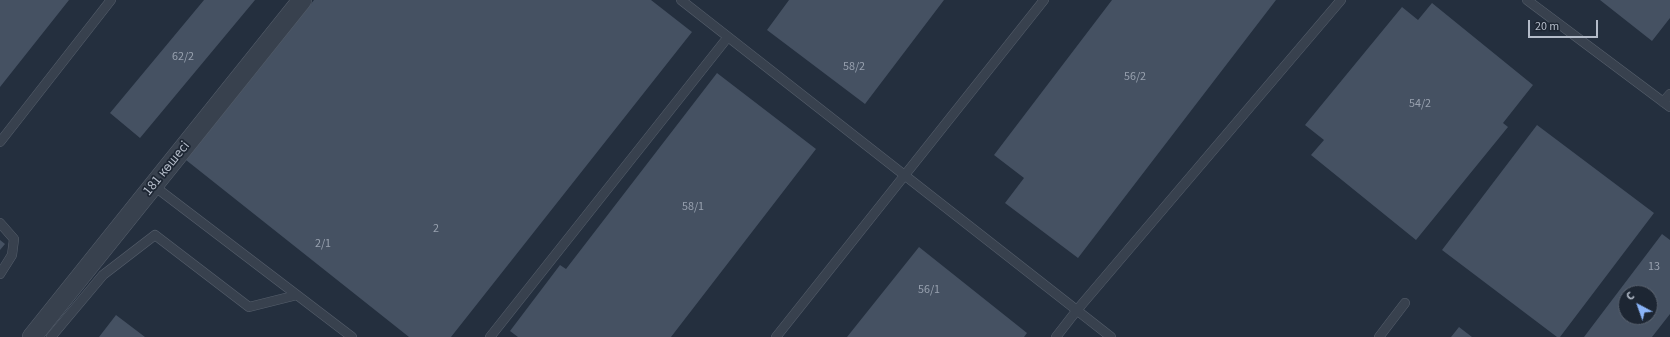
<!DOCTYPE html>
<meta charset="utf-8">
<style>
body{margin:0}
#map{position:relative;width:1670px;height:337px;overflow:hidden;background:#242f3e;font-family:"Source Sans 3",sans-serif}
canvas{display:block}
.north{position:absolute;left:1618px;top:285px;width:40px;height:40px;box-sizing:border-box;background:#1d2633;border:1px solid #59626f;border-radius:50%;rotate:319deg;font-size:11px;font-weight:700;line-height:16px;text-align:center;color:#b4bcc9}
.north::after{content:'';display:block;margin:auto;width:14px;height:18px;background:#8ab4f8;clip-path:polygon(50% 0,100% 100%,50% 72%,0 100%)}
.scale{position:absolute;left:1528px;top:20px;width:70px;height:18px;box-sizing:border-box;border:2px solid #b4bcc9;border-top:0;padding-left:5px;font-size:12px;line-height:14px;white-space:nowrap;color:#b4bcc9;-webkit-text-stroke:3px #1d2633;paint-order:stroke}
</style>
<div id="map">
<canvas width="1670" height="337"></canvas>
<div class="north">С</div>
<div class="scale">20 m</div>
</div>
<script>
const context = document.querySelector('canvas').getContext('2d');
context.lineJoin = 'round';
function fill(path, color) {
  context.fillStyle = color;
  context.fill(path, 'evenodd');
}
function stroke(path, color, width, dash) {
  context.strokeStyle = color;
  context.lineWidth = width;
  context.lineCap = dash ? 'butt' : 'round';
  context.setLineDash(dash || []);
  context.stroke(path);
}
function label(font, color, halo, rows, align = 'center') {
  context.font = font + ' "Source Sans 3",sans-serif';
  context.lineWidth = 3.5;
  context.setLineDash([]);
  context.textBaseline = 'middle';
  context.strokeStyle = halo;
  context.fillStyle = color;
  for (const [text, x, y, turn = 0] of rows) {
    context.save();
    context.translate(x, y);
    context.rotate((+turn || 0) * Math.PI / 180);
    context.textAlign = isNaN(turn) ? turn : align;
    if (halo) context.strokeText(text, 0, 0);
    context.fillText(text, 0, 0);
    context.restore();
  }
}
const building = new Path2D(`
 M 0,0 L 69,0 L 0,87 Z
 M 204,0 L 255,0 L 140,138 L 110,113 Z
 M 314,0 L 651,0 L 692,32 L 451,337 L 409,337 L 186,160 Z
 M 789,0 L 944,0 L 865,104 L 767,30 Z
 M 1112,0 L 1276,0 L 1078,258 L 1005,203 L 1024,178 L 994,155 Z
 M 1600,0 L 1670,0 L 1670,18 L 1652,41 Z
 M 1432,3 L 1533,85 L 1503,123 L 1508,127 L 1416,240 L 1311,155 L 1324,140 L 1305,125 L 1402,7 L 1418,20 Z
 M 717,73 L 816,149 L 671,337 L 518,337 L 510,331 L 560,265 L 566,269 Z
 M 1537,125 L 1654,213 L 1560,337 L 1557,337 L 1442,250 Z
 M 1662,234 L 1670,240 L 1670,314 L 1652,337 L 1584,337 ZM 1626,293 L 1650,293 L 1650,317 L 1626,317 Z
 M 0,240 L 5,244 L 0,250 Z
 M 919,247 L 1027,333 L 1024,337 L 847,337 Z
 M 116,315 L 145,337 L 99,337 Z
 M 1459,327 L 1472,337 L 1451,337 Z`);
const service = new Path2D(`
 M 681,0 L 1111,337
 M 1527,0 L 1670,107
 M 1663,102 L 1670,94
 M 0,142 L 111,0
 M 154,186 L 297,295
 M 0,223 L 14,239 L 12,255 L 0,274
 M 51,337 L 103,275 L 155,235 L 249,307 L 297,295 L 352,337
 M 490,337 L 728,37
 M 776,337 L 1044,0
 M 1056,337 L 1077,310 L 1341,0
 M 1379,337 L 1405,303`);
const minor = new Path2D(`
 M 32,337 L 302,0`);
const numberNames = [
 ["62/2",183,57],
 ["58/2",854,67],
 ["56/2",1135,77],
 ["54/2",1420,104],
 ["58/1",693,207],
 ["2",436,229],
 ["2/1",323,244],
 ["13",1654,267],
 ["56/1",929,290]
];
const streetNames = [
 ["181 көшесі",167,169,-51]
];
fill(building, '#455162');
stroke(service, '#565f6c', 10);
stroke(minor, '#565f6c', 20);
stroke(service, '#38414e', 9);
stroke(minor, '#38414e', 19);
label('12px', '#98a1af', null, numberNames);
label('14px', '#b4bcc9', '#1d2633', streetNames);
</script>
